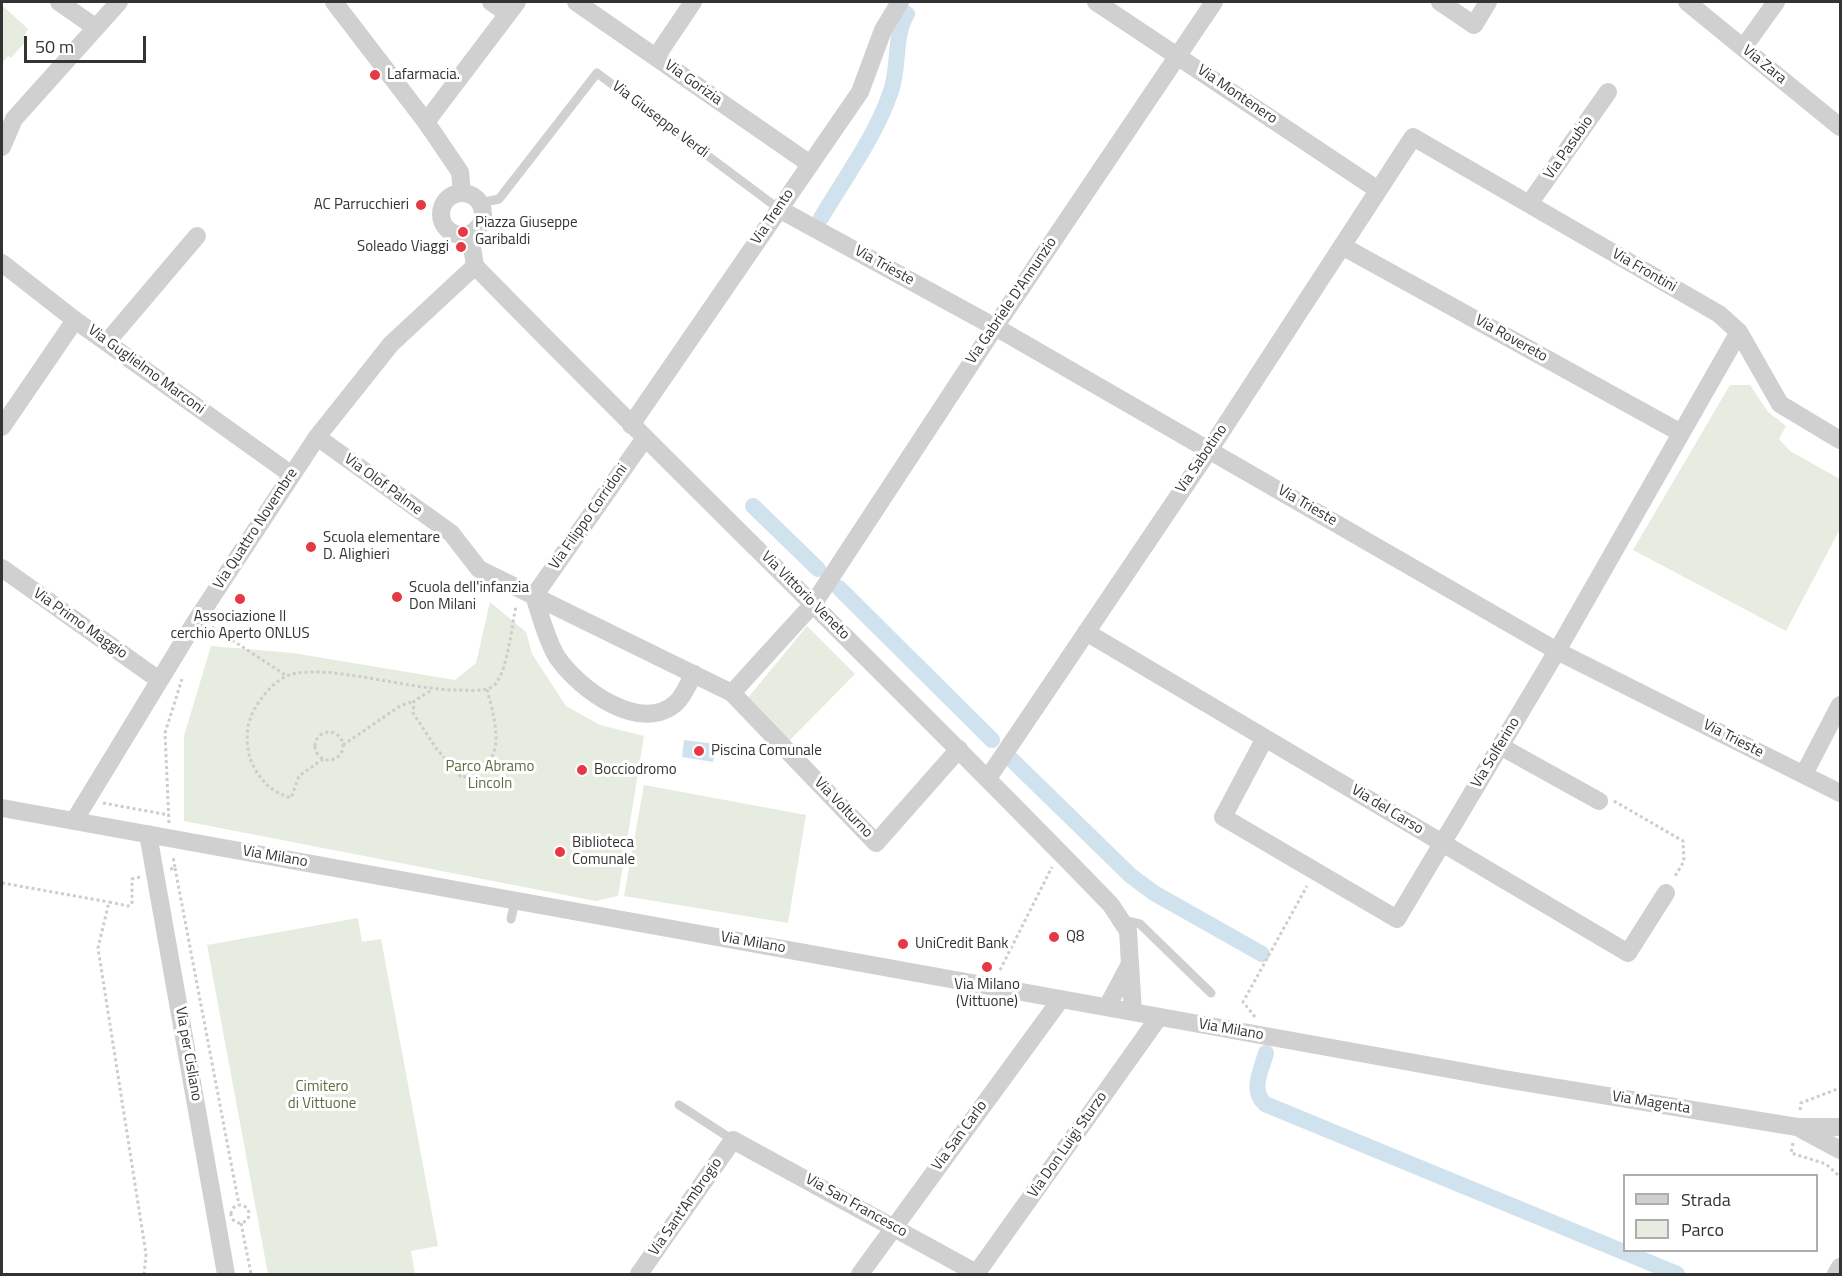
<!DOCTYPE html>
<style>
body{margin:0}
#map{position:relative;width:1842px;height:1276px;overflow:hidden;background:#fff;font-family:"Titillium Web",sans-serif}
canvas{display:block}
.frame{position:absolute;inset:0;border:3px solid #333;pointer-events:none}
.legend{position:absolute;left:1623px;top:1174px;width:195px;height:78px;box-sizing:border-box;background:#fff;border:2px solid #adadad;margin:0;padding:8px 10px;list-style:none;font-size:18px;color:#333}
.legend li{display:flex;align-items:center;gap:12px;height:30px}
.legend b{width:30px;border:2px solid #adadad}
.scale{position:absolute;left:24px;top:36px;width:122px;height:27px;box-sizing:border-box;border:3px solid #333;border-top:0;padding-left:8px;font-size:18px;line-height:21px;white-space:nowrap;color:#333;-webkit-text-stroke:4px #fff;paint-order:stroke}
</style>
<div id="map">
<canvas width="1842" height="1276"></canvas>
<div class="frame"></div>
<ul class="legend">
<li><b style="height:8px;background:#d0d0d0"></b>Strada</li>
<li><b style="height:16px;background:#e6ecdf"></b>Parco</li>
</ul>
<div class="scale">50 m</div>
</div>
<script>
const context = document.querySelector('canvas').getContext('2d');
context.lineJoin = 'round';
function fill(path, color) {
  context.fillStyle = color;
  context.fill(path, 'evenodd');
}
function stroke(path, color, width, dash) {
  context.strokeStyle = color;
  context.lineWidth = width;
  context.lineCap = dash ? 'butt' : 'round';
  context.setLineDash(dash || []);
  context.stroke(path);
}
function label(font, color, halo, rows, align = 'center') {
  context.font = font + ' "Titillium Web",sans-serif';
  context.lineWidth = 6;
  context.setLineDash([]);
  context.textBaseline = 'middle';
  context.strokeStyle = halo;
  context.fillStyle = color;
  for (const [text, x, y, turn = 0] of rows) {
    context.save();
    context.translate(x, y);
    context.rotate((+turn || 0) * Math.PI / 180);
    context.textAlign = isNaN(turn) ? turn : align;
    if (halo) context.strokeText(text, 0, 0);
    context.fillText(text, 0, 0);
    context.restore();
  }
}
const green = new Path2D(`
 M 2,5 L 28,29 L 24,37 L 28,39 L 11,58 L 8,56 L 2,63 Z
 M 1730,385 L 1750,385 L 1768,412 L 1786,426 L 1779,439 L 1790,451 L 1840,479 L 1840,529 L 1786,631 L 1633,550 Z
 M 490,602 L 526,632 L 532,654 L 566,706 L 600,725 L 644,736 L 618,896 L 596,901 L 184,821 L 184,736 L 211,646 L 293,653 L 455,680 L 476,663 Z
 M 807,626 L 855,674 L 789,741 L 747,699 Z
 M 644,785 L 806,815 L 788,923 L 624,896 Z
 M 358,918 L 362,942 L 381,939 L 438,1246 L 411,1251 L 415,1274 L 268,1274 L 207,945 Z`);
const water = new Path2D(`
 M 684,740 L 716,744 L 713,762 L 682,757 Z`);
const canal = new Path2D(`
 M 821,218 C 845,177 876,136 891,91 C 900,66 893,37 907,14
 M 753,506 L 818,569
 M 839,588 L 992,740
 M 1012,760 L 1131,876 L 1154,893 L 1262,954
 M 1266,1053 C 1261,1071 1250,1090 1265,1104 L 1677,1274`);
const path = new Path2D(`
 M 212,627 L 287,676
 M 430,691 L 414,701 L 413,713 L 436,748 L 462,778 C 469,774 478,771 484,767 C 506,749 492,711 487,689
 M315 746a14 14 0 1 1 28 0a14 14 0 1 1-28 0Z
 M 343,745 L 400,706 L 414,701
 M 323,759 L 299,776 L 291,798 C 273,792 263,784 254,767 C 245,752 245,725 254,710 C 261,697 274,681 289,675 C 326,663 410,690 456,690 C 467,690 482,692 492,687 C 507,678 512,624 516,606
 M 1614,801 L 1683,841 L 1684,861 L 1674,878
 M 103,803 L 169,815
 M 169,823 L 165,733 L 182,679
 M 175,868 L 239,1205
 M 170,869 L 175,868 L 173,856
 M 140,877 L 132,879 L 132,904 L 128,906 L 109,902 L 98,948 L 146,1254 L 144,1274
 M 2,883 L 109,902
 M 1000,970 L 1052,867
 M 1255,1017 L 1243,1002 L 1307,886
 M 1800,1110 L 1801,1103 L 1840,1088
 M 1793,1143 L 1791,1153 L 1826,1164 L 1840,1177
 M231 1214a9 9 0 1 1 18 0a9 9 0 1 1-18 0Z
 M 241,1223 L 251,1274`);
const service = new Path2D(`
 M 480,203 L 499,199 L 597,73 L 779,209
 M 511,919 L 515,901
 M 1123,920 L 1140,924 L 1211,993
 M 679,1105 L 733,1140`);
const minor = new Path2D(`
 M 59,2 L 95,27
 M 334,2 L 426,122 L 460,172 L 462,193
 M 491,2 L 508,14
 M 576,2 L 810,164
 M 1096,2 L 1378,190
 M 1440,2 L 1474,25 L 1488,2
 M 1687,2 L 1840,127
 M 1743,48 L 1776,2
 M 656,57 L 693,2
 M 426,122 L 517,2
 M 2,147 L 14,119 L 119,2
 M441 214a21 21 0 1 1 42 0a21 21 0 1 1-42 0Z
 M 1529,204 L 1608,92
 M 779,209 L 1004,332 L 1557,651 L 1840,793
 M 470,234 L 475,266 C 685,481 902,689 1111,905 L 1128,931 L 1130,964
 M 1342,246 L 1681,433
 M 2,263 L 75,320 L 292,475
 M 107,342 L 197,236
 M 631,425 L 860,92 L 883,30 L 900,2
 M 2,427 L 75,320
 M 317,437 L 451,533 L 479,569 L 732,693 L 876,843 L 959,749
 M 2,568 L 159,680
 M 534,596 C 541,616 546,639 557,657 C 578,688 641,736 677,702 C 684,695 689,682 694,674
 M 534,596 L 645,438
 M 1086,632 L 1628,953 L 1666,893
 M 732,693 L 814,603 L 995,327 L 1214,2
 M 1265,738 L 1223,817 L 1397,919 L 1557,651 L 1739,332
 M 1500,746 L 1599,801
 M 1804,774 L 1840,705
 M 988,778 L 1210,449 L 1413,137 L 1719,314 L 1739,332 L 1780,404 L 1840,440
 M 2,808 L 1504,1079 L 1797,1127 L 1840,1127
 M 74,821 L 194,624 L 317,437 L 391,344 L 475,266
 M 148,834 L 226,1274
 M 1107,1007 L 1130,964 L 1133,1012
 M 1801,1129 L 1840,1150
 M 639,1274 L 733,1140 L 978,1274
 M 860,1274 L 1061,999
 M 976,1274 L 1159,1017
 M 1836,1274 L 1840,1267`);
const markers = [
 [375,75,6,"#e63946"],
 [421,205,6,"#e63946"],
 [463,232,6,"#e63946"],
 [461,247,6,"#e63946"],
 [311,547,6,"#e63946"],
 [397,597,6,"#e63946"],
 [240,599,6,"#e63946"],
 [699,751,6,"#e63946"],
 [582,770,6,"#e63946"],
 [560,852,6,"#e63946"],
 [1054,937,6,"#e63946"],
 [903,944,6,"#e63946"],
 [987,967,6,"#e63946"]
];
const streetNames = [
 ["Via Zara",1764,65,39],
 ["Via Gorizia",693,83,35],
 ["Via Montenero",1237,95,34],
 ["Via Giuseppe Verdi",660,120,37],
 ["Via Pasubio",1569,148,-55],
 ["Via Trento",773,217,-56],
 ["Via Trieste",884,266,29],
 ["Via Frontini",1644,271,30],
 ["Via Gabriele D'Annunzio",1012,301,-56],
 ["Via Rovereto",1511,339,29],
 ["Via Guglielmo Marconi",146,370,36],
 ["Via Sabotino",1202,459,-56],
 ["Via Olof Palme",383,485,36],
 ["Via Trieste",1307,506,30],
 ["Via Filippo Corridoni",589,517,-55],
 ["Via Quattro Novembre",256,529,-57],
 ["Via Vittorio Veneto",805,596,45],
 ["Via Primo Maggio",80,624,35],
 ["Via Trieste",1733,739,27],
 ["Via Solferino",1496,753,-59],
 ["Via Volturno",843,808,46],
 ["Via del Carso",1387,810,31],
 ["Via Milano",275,857,10],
 ["Via Milano",753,943,10],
 ["Via Milano",1231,1030,10],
 ["Via per Cisliano",188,1054,80],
 ["Via Magenta",1651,1103,9],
 ["Via San Carlo",960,1136,-54],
 ["Via Don Luigi Sturzo",1068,1145,-55],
 ["Via San Francesco",856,1206,29],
 ["Via Sant'Ambrogio",686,1207,-55]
];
const poiNames = [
 ["Lafarmacia.",387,75],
 ["AC Parrucchieri",409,205,"right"],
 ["Piazza Giuseppe",475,223],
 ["Garibaldi",475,240],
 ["Soleado Viaggi",449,247,"right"],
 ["Scuola elementare",323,538],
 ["D. Alighieri",323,555],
 ["Scuola dell'infanzia",409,588],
 ["Don Milani",409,605],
 ["Associazione Il",240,617,"center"],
 ["cerchio Aperto ONLUS",240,634,"center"],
 ["Piscina Comunale",711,751],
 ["Bocciodromo",594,770],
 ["Biblioteca",572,843],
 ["Comunale",572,860],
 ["Q8",1066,937],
 ["UniCredit Bank",915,944],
 ["Via Milano",987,985,"center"],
 ["(Vittuone)",987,1002,"center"]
];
const parkNames = [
 ["Parco Abramo",490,767],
 ["Lincoln",490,784],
 ["Cimitero",322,1087],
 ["di Vittuone",322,1104]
];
fill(green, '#e6ecdf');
fill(water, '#cfe2ee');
stroke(canal, '#cfe2ee', 16);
stroke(path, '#cdcdcd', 3, [3, 3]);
stroke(service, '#d0d0d0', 9);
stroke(minor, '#d0d0d0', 18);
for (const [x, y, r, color] of markers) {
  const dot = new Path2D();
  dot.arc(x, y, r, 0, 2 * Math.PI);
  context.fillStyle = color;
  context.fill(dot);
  stroke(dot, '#fff', 2);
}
label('15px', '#333', '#fff', streetNames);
label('15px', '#333', '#fff', poiNames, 'left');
label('15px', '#56703f', '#fff', parkNames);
</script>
